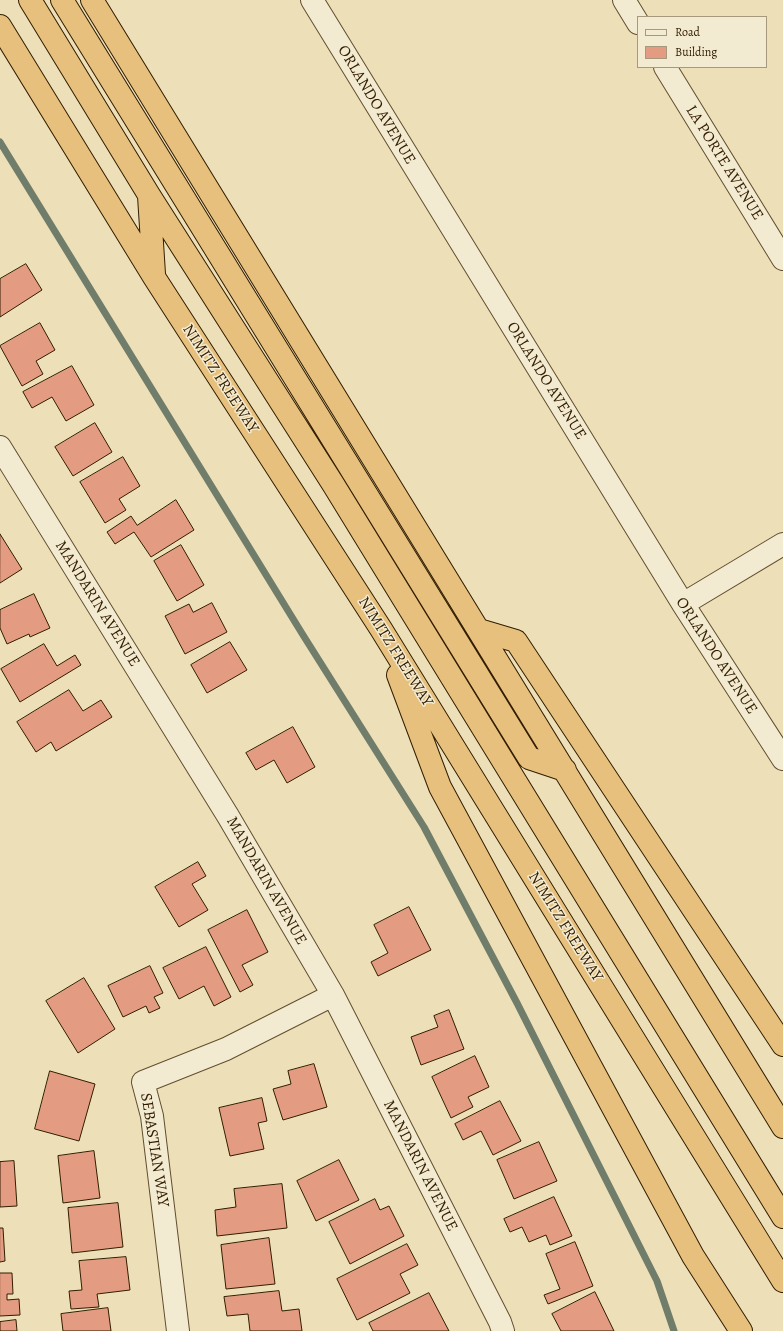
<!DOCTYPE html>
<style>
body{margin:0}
#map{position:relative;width:783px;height:1331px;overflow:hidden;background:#ede0b8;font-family:Alegreya,serif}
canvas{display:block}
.legend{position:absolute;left:637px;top:16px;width:130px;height:52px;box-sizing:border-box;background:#f3ebd1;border:1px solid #a6997d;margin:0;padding:5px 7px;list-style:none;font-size:12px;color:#321d00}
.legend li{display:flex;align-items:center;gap:8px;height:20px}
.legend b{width:20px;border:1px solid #a6997d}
</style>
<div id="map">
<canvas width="783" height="1331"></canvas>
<ul class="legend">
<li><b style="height:5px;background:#f3ebd1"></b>Road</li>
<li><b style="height:11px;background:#e39b81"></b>Building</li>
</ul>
</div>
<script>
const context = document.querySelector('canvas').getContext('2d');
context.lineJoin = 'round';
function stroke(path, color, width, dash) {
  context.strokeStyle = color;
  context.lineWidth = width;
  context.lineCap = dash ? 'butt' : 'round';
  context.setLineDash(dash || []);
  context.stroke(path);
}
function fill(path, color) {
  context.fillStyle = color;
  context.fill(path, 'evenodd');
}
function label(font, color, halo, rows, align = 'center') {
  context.font = font + ' Alegreya,serif';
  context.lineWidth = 3;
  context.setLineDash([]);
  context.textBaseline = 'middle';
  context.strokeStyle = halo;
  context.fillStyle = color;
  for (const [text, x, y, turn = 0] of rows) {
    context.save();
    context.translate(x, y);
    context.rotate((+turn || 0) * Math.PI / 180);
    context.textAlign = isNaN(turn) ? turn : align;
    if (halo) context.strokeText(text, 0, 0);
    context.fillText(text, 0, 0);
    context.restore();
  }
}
const stream = new Path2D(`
 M 0,142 L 303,635 L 424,827 L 517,1003 L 657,1281 L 674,1331`);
const building = new Path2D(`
 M 26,264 L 42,290 L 0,317 L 0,279 Z
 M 40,323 L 55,350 L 36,361 L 43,374 L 22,386 L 0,346 Z
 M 72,366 L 94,405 L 66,421 L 52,397 L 32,408 L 23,392 Z
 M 95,423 L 112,452 L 73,476 L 55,447 Z
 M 123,457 L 140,486 L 119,499 L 126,510 L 105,523 L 80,482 Z
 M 176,500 L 194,530 L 151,557 L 134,532 L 115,544 L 107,532 L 131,516 L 137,525 Z
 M 0,534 L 22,569 L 0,583 Z
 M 181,545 L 204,585 L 177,601 L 154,561 Z
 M 34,594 L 50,628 L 30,637 L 29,634 L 7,644 L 0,628 L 0,610 Z
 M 212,603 L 227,632 L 185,654 L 165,616 L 189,604 L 193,612 Z
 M 230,642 L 247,670 L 207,693 L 191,665 Z
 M 44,644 L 57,666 L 75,655 L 81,665 L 20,702 L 1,669 Z
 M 69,690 L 83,711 L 101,700 L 112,717 L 56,751 L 51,742 L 36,752 L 17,722 Z
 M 293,727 L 315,767 L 287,783 L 274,760 L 256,770 L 246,753 Z
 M 198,862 L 206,876 L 192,884 L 208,910 L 179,927 L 155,887 Z
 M 409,907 L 431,950 L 378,976 L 371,962 L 388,953 L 374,925 Z
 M 247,910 L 268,952 L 242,965 L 253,985 L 240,992 L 208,930 Z
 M 206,947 L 231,997 L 214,1006 L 204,986 L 179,999 L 163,968 Z
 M 150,966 L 163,993 L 154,997 L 160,1008 L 149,1013 L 146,1006 L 123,1017 L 108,986 Z
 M 84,978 L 115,1029 L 78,1053 L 46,1001 Z
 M 449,1010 L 464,1049 L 421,1065 L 411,1037 L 438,1027 L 434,1016 Z
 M 475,1056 L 489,1087 L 468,1097 L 473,1107 L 451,1118 L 432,1077 Z
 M 314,1064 L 327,1107 L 283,1120 L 273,1089 L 291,1084 L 288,1071 Z
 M 50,1071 L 95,1084 L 79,1141 L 35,1129 Z
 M 262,1098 L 267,1121 L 258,1123 L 264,1149 L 230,1156 L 219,1108 Z
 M 500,1101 L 521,1141 L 493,1155 L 481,1131 L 463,1140 L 455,1124 Z
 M 539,1142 L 557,1181 L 514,1199 L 497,1160 Z
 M 94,1151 L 100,1198 L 63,1203 L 58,1156 Z
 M 339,1160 L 359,1200 L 316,1221 L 297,1181 Z
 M 14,1161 L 17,1206 L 0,1207 L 0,1162 Z
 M 282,1184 L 287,1228 L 217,1236 L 215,1210 L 236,1207 L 234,1189 Z
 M 554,1197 L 572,1236 L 550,1245 L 546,1235 L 529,1242 L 522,1227 L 510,1232 L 504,1219 Z
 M 375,1199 L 380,1210 L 389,1206 L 404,1236 L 350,1264 L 329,1222 Z
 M 118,1203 L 123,1247 L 72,1253 L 68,1208 Z
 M 0,1228 L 3,1228 L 5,1261 L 0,1262 Z
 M 269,1238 L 275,1284 L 226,1289 L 221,1245 Z
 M 575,1242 L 593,1286 L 548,1304 L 544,1295 L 560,1289 L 546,1254 Z
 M 407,1244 L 418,1265 L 400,1274 L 410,1293 L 357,1320 L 337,1279 Z
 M 126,1257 L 130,1290 L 97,1294 L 99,1307 L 71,1309 L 69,1291 L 82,1290 L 79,1261 Z
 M 0,1273 L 12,1273 L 13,1294 L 7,1294 L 7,1300 L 19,1299 L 20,1315 L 0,1316 Z
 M 279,1291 L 282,1311 L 299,1309 L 302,1331 L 250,1331 L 248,1314 L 227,1316 L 224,1297 Z
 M 595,1292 L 614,1331 L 561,1331 L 552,1314 Z
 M 429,1293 L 449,1331 L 373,1331 L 369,1323 Z
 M 108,1308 L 111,1331 L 63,1331 L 61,1314 Z
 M 16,1320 L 17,1331 L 0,1331 L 0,1322 Z`);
const street = new Path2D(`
 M 312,0 L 683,604 L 783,759
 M 624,0 L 638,23
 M 665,67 L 783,259
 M 0,447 L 228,816 L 333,995 L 500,1322 L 503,1331
 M 683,604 L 783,544
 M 178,1331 L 152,1116 L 143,1082 L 226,1049 L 333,995`);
const highway = new Path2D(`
 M 30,0 L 149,195 L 333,484 L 783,1217
 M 62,0 L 529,758 L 565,770
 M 92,0 L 783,1127
 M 0,26 L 154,277 L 381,629 L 783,1281
 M 149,196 L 154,274
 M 479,630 L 516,641 L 783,1045
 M 398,675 L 440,787 L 693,1256 L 741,1331`);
const streetNames = [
 ["ORLANDO AVENUE",376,105,59],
 ["LA PORTE AVENUE",724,163,58],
 ["NIMITZ FREEWAY",220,379,57],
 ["ORLANDO AVENUE",546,381,58],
 ["MANDARIN AVENUE",97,604,58],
 ["NIMITZ FREEWAY",395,652,58],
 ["ORLANDO AVENUE",716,656,57],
 ["MANDARIN AVENUE",266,881,60],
 ["NIMITZ FREEWAY",565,927,58],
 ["SEBASTIAN WAY",154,1150,81],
 ["MANDARIN AVENUE",420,1166,63]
];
stroke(stream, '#707d6a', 7);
fill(building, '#e39b81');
stroke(building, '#321d00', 1);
stroke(street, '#614e2e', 24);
stroke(highway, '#321d00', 24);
stroke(street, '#f3ebd1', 22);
stroke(highway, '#e6c07c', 22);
label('16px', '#321d00', '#f3ebd1', streetNames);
</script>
